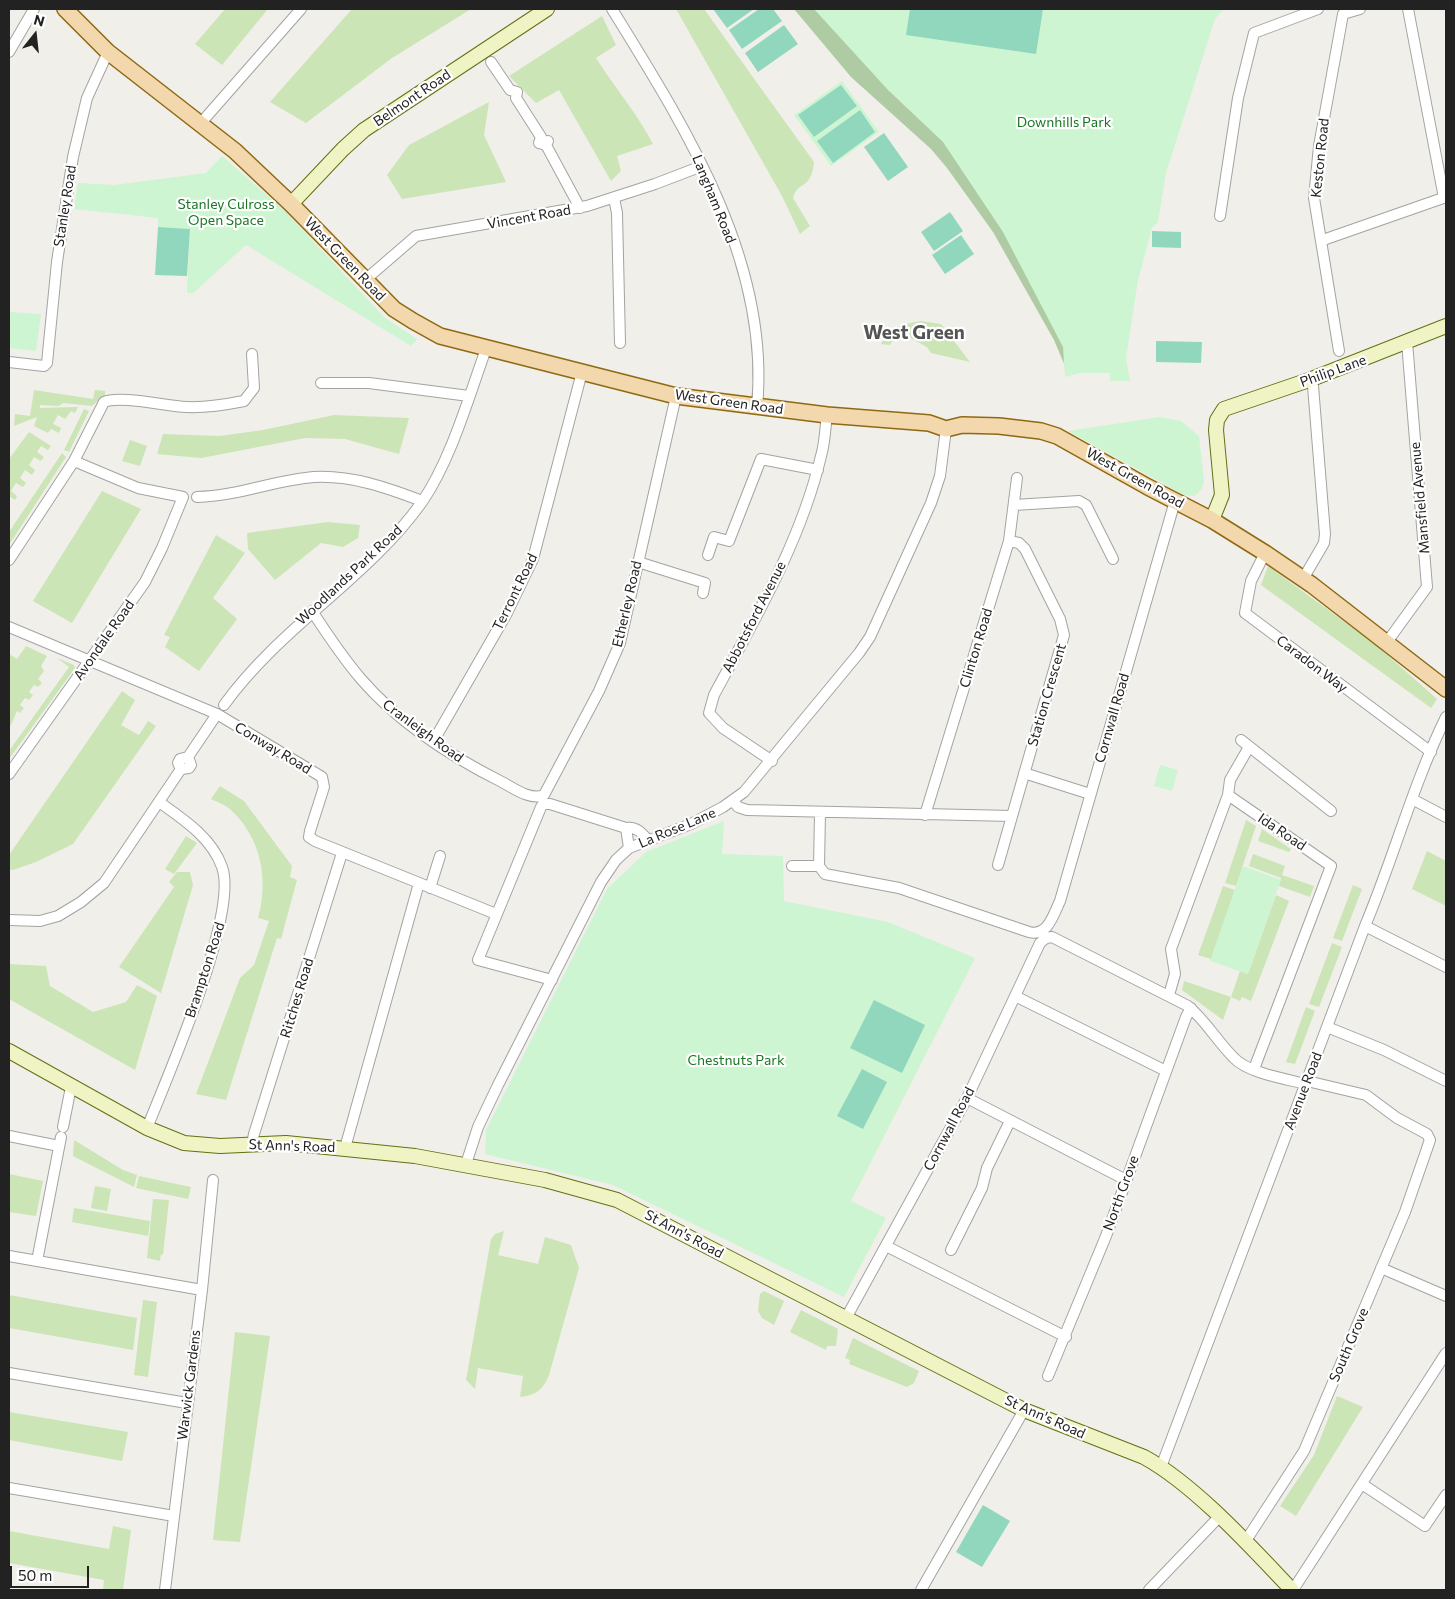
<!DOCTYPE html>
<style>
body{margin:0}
#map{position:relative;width:1455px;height:1599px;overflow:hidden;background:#f1efea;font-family:Commissioner,sans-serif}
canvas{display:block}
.frame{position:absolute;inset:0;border:10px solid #222;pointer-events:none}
.north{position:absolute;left:10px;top:10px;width:50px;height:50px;-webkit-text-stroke:4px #fff;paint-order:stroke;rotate:16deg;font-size:14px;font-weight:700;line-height:20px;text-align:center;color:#222}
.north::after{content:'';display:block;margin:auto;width:18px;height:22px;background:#222;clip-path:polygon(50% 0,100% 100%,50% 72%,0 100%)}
.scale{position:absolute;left:10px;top:1566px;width:79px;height:22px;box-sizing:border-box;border:2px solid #222;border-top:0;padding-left:6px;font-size:15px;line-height:18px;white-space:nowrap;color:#222;-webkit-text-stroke:4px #fff;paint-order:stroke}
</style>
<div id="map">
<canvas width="1455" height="1599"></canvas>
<div class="frame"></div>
<div class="north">N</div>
<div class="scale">50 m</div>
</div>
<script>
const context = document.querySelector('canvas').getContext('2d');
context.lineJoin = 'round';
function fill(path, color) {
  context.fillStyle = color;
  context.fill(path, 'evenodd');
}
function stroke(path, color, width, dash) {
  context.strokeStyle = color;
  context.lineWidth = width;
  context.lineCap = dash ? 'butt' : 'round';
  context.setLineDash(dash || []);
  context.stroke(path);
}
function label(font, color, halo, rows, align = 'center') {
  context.font = font + ' Commissioner,sans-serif';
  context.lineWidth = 4.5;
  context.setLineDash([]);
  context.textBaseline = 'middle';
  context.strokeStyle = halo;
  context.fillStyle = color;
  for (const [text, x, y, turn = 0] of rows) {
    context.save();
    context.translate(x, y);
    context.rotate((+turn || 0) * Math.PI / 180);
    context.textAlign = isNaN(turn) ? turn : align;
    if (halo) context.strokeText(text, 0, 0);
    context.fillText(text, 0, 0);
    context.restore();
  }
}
const grass = new Path2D(`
 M 225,9 L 268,9 L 222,65 L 195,44 Z
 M 352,9 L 471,9 L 392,58 L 306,123 L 270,102 Z
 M 676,9 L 704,9 L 814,162 C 811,191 798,180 793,198 L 810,226 L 800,234 L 782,196 Z
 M 602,16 L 616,45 L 596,58 C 615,88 637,113 653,144 L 617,156 L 621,171 L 611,181 L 559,90 L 536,103 L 509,76 Z
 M 489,102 L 484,135 L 506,182 L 402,199 L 387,175 L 409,145 Z
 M 921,321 L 941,324 L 970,362 L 931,353 L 927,347 L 905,335 L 894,338 L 890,345 L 881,344 C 892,327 902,324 921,321 Z
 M 34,390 L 93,399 L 95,390 L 105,391 L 105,395 L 92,406 L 63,403 L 59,406 L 40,405 L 40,408 L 78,407 L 75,413 L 71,411 L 65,419 L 58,415 L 53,424 L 61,428 L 59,433 L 51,429 L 48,433 L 34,426 L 37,417 L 14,426 L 15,414 L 30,416 Z
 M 84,409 L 89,411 L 69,452 L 64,450 Z
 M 334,415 L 409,418 L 399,454 L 345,439 L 305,438 L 201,458 L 157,454 L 163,434 L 220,436 L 263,430 Z
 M 29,432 L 51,446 L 48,450 L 41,446 L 37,452 L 44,457 L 41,461 L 34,457 L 29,465 L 35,470 L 32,475 L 25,470 L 20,478 L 26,483 L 23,487 L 16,483 L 11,491 L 17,496 L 15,500 L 9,496 L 9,459 Z
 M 130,440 L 147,446 L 140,466 L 122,461 Z
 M 62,453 L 66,457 L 9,545 L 9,532 Z
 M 102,491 L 141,509 L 72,623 L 33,601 Z
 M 328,522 L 360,525 L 358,538 L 343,547 L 321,543 L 275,580 L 248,549 L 247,533 Z
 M 216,535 L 245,553 L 213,598 L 237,619 L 199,671 L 165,647 L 170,637 L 164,635 Z
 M 1268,566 L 1375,644 L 1437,699 L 1431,708 L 1261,585 Z
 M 26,646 L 47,656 L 41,666 L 44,671 L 38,679 L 42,683 L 38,687 L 34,685 L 29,692 L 33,695 L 29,700 L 25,698 L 20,705 L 24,708 L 20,713 L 17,711 L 11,725 L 9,724 L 9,654 L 17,659 Z
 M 57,658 L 74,665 L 75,668 L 9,759 L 9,751 L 69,667 Z
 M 122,691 L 135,700 L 121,725 L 139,735 L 148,721 L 156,726 L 73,844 L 36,862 L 13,870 L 9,869 L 9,855 Z
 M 220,786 L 244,801 L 292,866 L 290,877 L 297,880 L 281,939 L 277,938 L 226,1100 L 196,1094 L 240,978 L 254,965 L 269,921 L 258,918 C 269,879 261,838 231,810 C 226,805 217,802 211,799 Z
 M 1246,820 L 1256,826 L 1236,886 L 1225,883 Z
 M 1262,829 L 1291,849 L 1289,852 L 1258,841 Z
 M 186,836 L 197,843 L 174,874 L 165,869 Z
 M 1427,851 L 1446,861 L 1446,906 L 1412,889 Z
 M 1253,854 L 1285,866 L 1282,875 L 1314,886 L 1310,897 L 1279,886 L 1281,878 L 1249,866 Z
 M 177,872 L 190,872 L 193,885 L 161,993 L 119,967 L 174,887 L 169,882 Z
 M 1353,885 L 1362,889 L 1342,941 L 1333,938 Z
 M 1223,886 L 1235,890 L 1211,959 L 1198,955 Z
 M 1276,895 L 1289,901 L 1251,1001 L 1242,997 L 1240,1001 L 1231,997 L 1223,1020 L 1182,990 L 1184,981 L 1231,997 L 1240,971 L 1248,974 Z
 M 1332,943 L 1342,947 L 1319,1007 L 1309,1004 Z
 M 9,964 L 46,966 L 50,986 L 93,1012 L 126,1002 L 137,985 L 157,996 L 135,1070 L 9,999 Z
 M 1306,1007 L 1315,1011 L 1295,1064 L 1286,1062 Z
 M 74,1140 L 123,1170 L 137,1175 L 134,1187 L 73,1156 Z
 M 9,1174 L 43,1181 L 36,1216 L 9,1212 Z
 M 139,1176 L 191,1187 L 188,1199 L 136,1188 Z
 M 95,1186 L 111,1189 L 107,1211 L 91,1208 Z
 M 153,1199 L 169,1200 L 163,1255 L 161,1254 L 160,1261 L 147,1258 Z
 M 74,1208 L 150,1221 L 148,1236 L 72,1222 Z
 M 504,1231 L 498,1255 L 538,1264 L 545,1237 L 571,1245 L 579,1268 L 549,1375 C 544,1389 535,1396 520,1397 L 523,1376 L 478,1368 L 475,1389 L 466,1380 L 491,1239 L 495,1234 Z
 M 764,1291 L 784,1301 L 774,1325 L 762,1318 L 758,1311 L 760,1294 Z
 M 9,1295 L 137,1318 L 133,1350 L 9,1328 Z
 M 143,1300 L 157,1302 L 148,1377 L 134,1375 Z
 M 801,1310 L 838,1329 L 836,1346 L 827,1346 L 826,1350 L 790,1332 Z
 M 235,1332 L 270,1336 L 240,1542 L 213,1540 Z
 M 853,1338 L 919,1371 L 914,1383 L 907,1387 L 849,1364 L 850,1360 L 845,1358 Z
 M 1337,1396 L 1363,1407 L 1296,1516 L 1280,1506 L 1314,1455 Z
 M 9,1412 L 128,1432 L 122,1461 L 9,1440 Z
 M 113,1526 L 131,1530 L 123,1590 L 103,1590 L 104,1580 L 9,1563 L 9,1531 L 109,1549 Z`);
const forest = new Path2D(`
 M 794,9 L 845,9 L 1069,282 L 1065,366 L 1054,340 L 993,232 L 947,168 L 931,149 L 851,77 Z`);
const park = new Path2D(`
 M 814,9 L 1224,9 L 1215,19 L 1166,173 L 1158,222 L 1152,228 L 1138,280 L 1126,358 L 1130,381 L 1110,381 L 1110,373 L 1080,373 L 1065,377 L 1063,347 L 1003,232 L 943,142 L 888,90 Z
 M 842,81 L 879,132 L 831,166 L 794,115 Z
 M 222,156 L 285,211 L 385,318 L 417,339 L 411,346 L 246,245 L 193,293 L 187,293 L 190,229 L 158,227 L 158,218 L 74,209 L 78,183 L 114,185 L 206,173 Z
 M 9,312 L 41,314 L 36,351 L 9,348 Z
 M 1160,417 L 1181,421 L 1199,436 L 1204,481 L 1202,488 L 1195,496 L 1184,495 L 1068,431 Z
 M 1160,765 L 1178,770 L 1172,791 L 1154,786 Z
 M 724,821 L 722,854 L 783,856 L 784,901 L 888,922 L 975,958 L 851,1201 L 886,1218 L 844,1297 L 613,1185 L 485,1154 L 486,1130 L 607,889 L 646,852 Z
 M 1243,866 L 1281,880 L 1248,974 L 1210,961 Z`);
const pitch = new Path2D(`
 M 713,9 L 754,9 L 727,28 Z
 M 759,9 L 773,9 L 782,21 L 742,49 L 729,30 Z
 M 910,9 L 1043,9 L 1036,54 L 906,35 Z
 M 784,25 L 798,44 L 758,72 L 745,53 Z
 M 841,85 L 857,106 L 814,137 L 798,115 Z
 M 860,110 L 875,132 L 833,163 L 817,141 Z
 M 884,133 L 908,167 L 888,181 L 864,147 Z
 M 950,212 L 963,231 L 934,251 L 921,232 Z
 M 158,227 L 190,229 L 187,276 L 155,275 Z
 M 1152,231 L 1181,232 L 1181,248 L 1152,247 Z
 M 961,235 L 974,254 L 945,274 L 932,255 Z
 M 1156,341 L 1202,342 L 1201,363 L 1156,362 Z
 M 874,1000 L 925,1025 L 902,1073 L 850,1048 Z
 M 862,1069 L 887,1082 L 863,1129 L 837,1116 Z
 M 983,1505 L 1010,1521 L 982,1567 L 956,1552 Z`);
const street = new Path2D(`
 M 612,9 C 685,127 771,262 757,407
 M 1408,9 L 1444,198
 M 1343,14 L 1360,9
 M 9,52 L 34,9
 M 491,62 L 510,90 L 517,92 L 516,98 L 541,137 L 539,143 L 546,145
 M 200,124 L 301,9
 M 548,141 L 546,145 L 580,208
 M 614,198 L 617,213 L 620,343
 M 1220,216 L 1238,98 L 1254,33 L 1318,9
 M 1323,240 L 1446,197
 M 365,280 L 416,236 L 587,206 L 655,184 L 702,166
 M 1339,351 L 1314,198 L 1319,146 L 1343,14
 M 9,362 L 44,366 L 47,363 L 57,262 L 73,157 L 87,98 L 108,52
 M 321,383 L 369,383 L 469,396
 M 197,497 C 238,496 275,480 314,477 C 352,475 388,488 422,501
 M 1014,505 L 1079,501 L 1086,505 L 1113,559
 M 1265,553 L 1251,581 L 1245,613 L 1431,752
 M 708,555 L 714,537 L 729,541 L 761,459 L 818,470
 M 9,560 L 74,461 L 104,402 C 119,395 166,406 186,407 C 206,408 224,405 244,401 L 254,388 L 252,354
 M 638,562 L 705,583 L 703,593
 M 1303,579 L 1324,543 L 1325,534 L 1313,386 L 1309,380
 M 312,611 C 327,634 343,658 361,679 C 399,723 450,756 502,782 C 513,788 531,801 544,795 L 599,691 L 620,643 L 676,396
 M 9,627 L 217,714 L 322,777 L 324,787 L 310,831 L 309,837 L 315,841 L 496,914
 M 1387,642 L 1427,587 L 1407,342
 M 224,705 C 280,627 368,578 422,502 C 451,460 469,396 486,349
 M 1241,740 L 1331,811
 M 433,742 L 507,613 L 533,559 L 582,372
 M 772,761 L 723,728 L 709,713 L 714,695 C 755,619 801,541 821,456 C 825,443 825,429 827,415
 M 181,769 L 178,763 L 180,759 L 188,757 L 217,714
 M 181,769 L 189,768 L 191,765 L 188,757
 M 1024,773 L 1090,794
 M 9,774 L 145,582 L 162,548 L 183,497 L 138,488 L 74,461
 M 1228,795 L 1230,780 L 1249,747
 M 1412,799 L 1446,817
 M 733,801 L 738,807 L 747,810 L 1012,816
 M 820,813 L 819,866 L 825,874 L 899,888 L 1029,932 C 1048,937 1053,915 1060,901 L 1175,501
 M 925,815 L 1009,541 L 1017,478
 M 626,828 L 629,848
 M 998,865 L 1064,635 L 1060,619 L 1025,549 L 1019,543 L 1009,541
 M 792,866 L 819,866
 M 430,888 L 440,856
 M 9,920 L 40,921 L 58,916 L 81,902 L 104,883 L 181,769
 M 1365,926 L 1446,967
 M 552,980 L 478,960 L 541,807 L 543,804 L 550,804 L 626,828 C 636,826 642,833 648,840
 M 1169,995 L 1175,974 L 1171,949 L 1228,795 L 1331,866 L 1254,1069
 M 1015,996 L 1166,1071
 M 1327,1027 L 1384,1050 L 1446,1081
 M 967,1098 L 1126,1180
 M 63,1127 L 71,1087
 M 147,1128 C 167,1078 239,913 222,867 C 212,838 183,819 159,802
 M 9,1136 L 59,1146
 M 252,1144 L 254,1134 L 342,853
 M 345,1148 L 419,883
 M 466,1164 L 478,1127 L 498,1085 L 601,882 L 616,860 L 629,848 L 691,824 L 723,807 L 744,792 L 859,653 L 870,637 L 931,503 L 940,476 L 946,429
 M 886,1246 L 1066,1337
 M 951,1250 L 982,1188 L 987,1168 L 1010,1121
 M 9,1256 L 202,1290
 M 37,1261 L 61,1137
 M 1381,1268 L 1446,1296
 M 846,1318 L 967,1098 L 1040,943 L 1046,938 L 1052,937 L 1188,1006 C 1206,1021 1217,1041 1234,1058 C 1248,1073 1286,1079 1306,1084
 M 9,1373 L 187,1403
 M 1048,1376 L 1106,1236 L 1186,1017 L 1191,1008
 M 1161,1467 L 1365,926 C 1394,857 1413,784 1446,717
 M 1362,1484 L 1425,1526 L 1446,1495
 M 9,1488 L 174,1516
 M 1245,1542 L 1304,1451 L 1405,1212 L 1430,1140 L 1427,1134 L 1397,1118 L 1366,1095 L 1307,1081
 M 165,1590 L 202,1290 L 213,1180
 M 921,1590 L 1024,1410
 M 1149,1590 L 1219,1517
 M 1293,1590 L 1446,1353`);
const secondary = new Path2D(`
 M 291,204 L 343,149 L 364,130 L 547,9
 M 1212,520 L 1222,495 L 1216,430 L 1217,420 L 1224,409 L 1309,380 L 1446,326
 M 9,1051 L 147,1128 L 184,1143 L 220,1146 L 286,1143 L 415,1156 L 545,1180 L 617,1200 L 1024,1410 L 1144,1457 C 1195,1485 1251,1547 1292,1590`);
const primary = new Path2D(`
 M 65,9 L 108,52 L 235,151 L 291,204 L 394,309 L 413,321 L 440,336 L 676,396 L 827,415 L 929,423 L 946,429 L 962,425 L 999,426 L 1041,431 L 1057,436 L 1148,487 L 1212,520 L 1265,553 L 1312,585 L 1446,689`);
const streetNames = [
 ["Belmont Road",412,98,-34],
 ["Keston Road",1320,158,-84],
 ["Langham Road",714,199,68],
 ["Stanley Road",65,206,-81],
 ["Vincent Road",529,217,-10],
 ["West Green Road",345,259,46],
 ["Philip Lane",1333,371,-20],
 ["West Green Road",729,402,8],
 ["West Green Road",1135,478,29],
 ["Mansfield Avenue",1420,498,-95],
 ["Woodlands Park Road",349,575,-43],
 ["Terront Road",515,592,-64],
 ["Etherley Road",627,604,-77],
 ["Abbotsford Avenue",754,617,-63],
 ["Avondale Road",104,640,-55],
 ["Clinton Road",976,648,-73],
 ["Caradon Way",1312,664,37],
 ["Station Crescent",1047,695,-74],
 ["Cornwall Road",1112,718,-74],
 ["Cranleigh Road",423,731,36],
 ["Conway Road",273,748,31],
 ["La Rose Lane",677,828,-23],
 ["Ida Road",1282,832,34],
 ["Brampton Road",205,970,-72],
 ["Ritches Road",297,998,-73],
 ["Avenue Road",1303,1091,-69],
 ["Cornwall Road",949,1129,-62],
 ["St Ann's Road",292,1146,2],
 ["North Grove",1121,1193,-70],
 ["St Ann's Road",684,1234,28],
 ["South Grove",1349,1345,-67],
 ["Warwick Gardens",189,1385,-83],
 ["St Ann's Road",1045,1417,24]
];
const parkNames = [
 ["Downhills Park",1064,122],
 ["Stanley Culross",226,204],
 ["Open Space",226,220],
 ["Chestnuts Park",736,1060]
];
const districtNames = [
 ["West Green",914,333]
];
fill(grass, '#cbe5b6');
fill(forest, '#aecba3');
fill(park, '#cdf5d1');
fill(pitch, '#91d7be');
stroke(street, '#a3a3a3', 12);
stroke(secondary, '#637012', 16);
stroke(primary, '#8f6911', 18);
stroke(street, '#fff', 10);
stroke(secondary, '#f0f4c5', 14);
stroke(primary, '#f3d7ad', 15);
label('14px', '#222', '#fff', streetNames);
label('14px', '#197724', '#fff', parkNames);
label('bold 19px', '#555', '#fff', districtNames);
</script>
